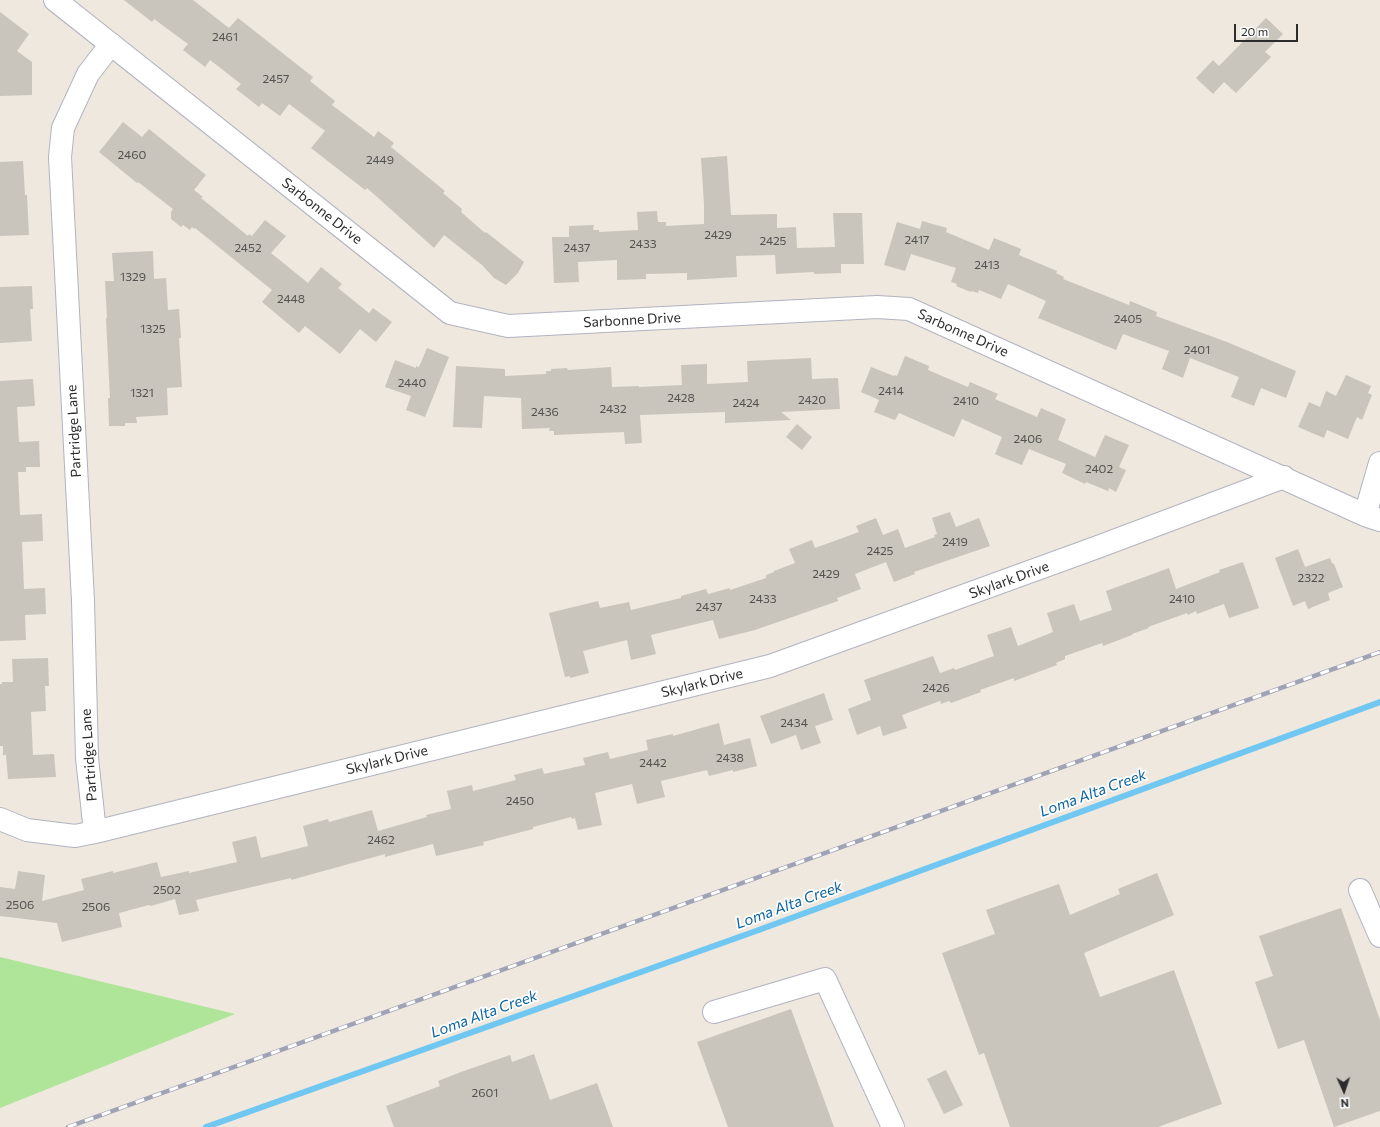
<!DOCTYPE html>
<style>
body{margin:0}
#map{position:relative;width:1380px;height:1127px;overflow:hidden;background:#eee8de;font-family:Commissioner,sans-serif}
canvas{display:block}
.north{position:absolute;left:1324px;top:1071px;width:40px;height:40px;-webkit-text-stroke:3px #fff;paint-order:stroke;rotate:177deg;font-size:11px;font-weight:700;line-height:16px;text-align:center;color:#2c2c2c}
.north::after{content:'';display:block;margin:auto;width:14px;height:18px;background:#2c2c2c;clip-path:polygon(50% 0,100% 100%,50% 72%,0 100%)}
.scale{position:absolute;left:1234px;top:24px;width:64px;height:18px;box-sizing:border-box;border:2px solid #2c2c2c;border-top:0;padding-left:5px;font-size:12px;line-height:14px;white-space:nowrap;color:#2c2c2c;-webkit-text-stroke:3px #fff;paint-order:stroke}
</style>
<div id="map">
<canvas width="1380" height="1127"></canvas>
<div class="north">N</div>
<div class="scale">20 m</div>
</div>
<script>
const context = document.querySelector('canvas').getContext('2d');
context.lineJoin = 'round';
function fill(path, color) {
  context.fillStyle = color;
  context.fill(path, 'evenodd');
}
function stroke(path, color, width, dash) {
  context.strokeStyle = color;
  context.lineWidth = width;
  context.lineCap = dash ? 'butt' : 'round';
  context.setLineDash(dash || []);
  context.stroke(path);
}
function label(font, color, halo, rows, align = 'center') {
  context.font = font + ' Commissioner,sans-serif';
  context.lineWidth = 3.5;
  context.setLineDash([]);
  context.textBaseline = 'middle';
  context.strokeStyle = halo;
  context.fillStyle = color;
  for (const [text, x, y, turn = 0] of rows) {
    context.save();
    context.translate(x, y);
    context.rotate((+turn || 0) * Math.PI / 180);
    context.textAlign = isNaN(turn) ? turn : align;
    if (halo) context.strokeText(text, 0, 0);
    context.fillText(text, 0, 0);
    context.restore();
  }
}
const green = new Path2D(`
 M 0,957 L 235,1014 L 0,1108 Z`);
const stream = new Path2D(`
 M 206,1127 L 756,931 L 1380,702`);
const building = new Path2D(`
 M 124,0 L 193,0 L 229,28 L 238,18 L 313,77 L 310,81 L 335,101 L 332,105 L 374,137 L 378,131 L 394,143 L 391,147 L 445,191 L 443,193 L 462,209 L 461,212 L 485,233 L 486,232 L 524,262 L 518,273 L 506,285 L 494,278 L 482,265 L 444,235 L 434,248 L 367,188 L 365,190 L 311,148 L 325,131 L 289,104 L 280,116 L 262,103 L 259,107 L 236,89 L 241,84 L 210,60 L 205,67 L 183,50 L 188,44 L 154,19 L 152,22 Z
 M 0,12 L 29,34 L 17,51 L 32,62 L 32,95 L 0,96 Z
 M 1266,18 L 1283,34 L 1265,52 L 1271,57 L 1236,93 L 1224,82 L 1213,94 L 1196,78 L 1213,60 L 1219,66 Z
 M 123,122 L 142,137 L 149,129 L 206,175 L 194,190 L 203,197 L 201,198 L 248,236 L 249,234 L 252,236 L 265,220 L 286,236 L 271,253 L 308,283 L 321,267 L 342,284 L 338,288 L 369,313 L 373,308 L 392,322 L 376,342 L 360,329 L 340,354 L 305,326 L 299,333 L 262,302 L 272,290 L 195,228 L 194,229 L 192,227 L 190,230 L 183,225 L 181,227 L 171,219 L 171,212 L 173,209 L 138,182 L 137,183 L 99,152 Z
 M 727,156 L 731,215 L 777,214 L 777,228 L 796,227 L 797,248 L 835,247 L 833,213 L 862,213 L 864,264 L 841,264 L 841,273 L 814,274 L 814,272 L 776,274 L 775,255 L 736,256 L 737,277 L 687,280 L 687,273 L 646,274 L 646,279 L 617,280 L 617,260 L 578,262 L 579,282 L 554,283 L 552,237 L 569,237 L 569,226 L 594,225 L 593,230 L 599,230 L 599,232 L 638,230 L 637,212 L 657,211 L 658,222 L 666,222 L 666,226 L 704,224 L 704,204 L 701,158 Z
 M 23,161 L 25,195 L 27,195 L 29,235 L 0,236 L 0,162 Z
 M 922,221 L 947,228 L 946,232 L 989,250 L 994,238 L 1021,249 L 1019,255 L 1057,271 L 1056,273 L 1064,277 L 1063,279 L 1129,305 L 1130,301 L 1157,312 L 1156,316 L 1227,342 L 1296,371 L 1286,398 L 1261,388 L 1254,406 L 1231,397 L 1239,377 L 1190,358 L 1183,378 L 1162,369 L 1169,351 L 1123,334 L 1116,350 L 1038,318 L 1046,301 L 1008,284 L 1001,299 L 979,290 L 978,293 L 972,291 L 971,292 L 956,286 L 957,284 L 951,282 L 956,268 L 911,254 L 905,271 L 884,265 L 897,222 L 920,229 Z
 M 153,251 L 154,279 L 166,278 L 168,310 L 179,309 L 181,338 L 179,338 L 182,387 L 167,388 L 168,415 L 136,417 L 137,423 L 125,423 L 125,426 L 109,426 L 108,398 L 110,398 L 106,318 L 107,318 L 105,281 L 114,281 L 112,253 Z
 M 32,286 L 33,309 L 30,309 L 32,341 L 0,343 L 0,287 Z
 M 427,348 L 449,357 L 425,417 L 406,410 L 411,396 L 385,387 L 395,360 L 416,368 L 416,366 L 419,367 Z
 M 905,356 L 929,366 L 928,370 L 968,387 L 970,382 L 998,394 L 995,399 L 1037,417 L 1041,408 L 1066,419 L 1058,440 L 1095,457 L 1105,435 L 1129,445 L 1119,467 L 1126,470 L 1116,492 L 1109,488 L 1108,491 L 1086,482 L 1085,484 L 1062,473 L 1066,464 L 1029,449 L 1022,465 L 999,456 L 995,454 L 1002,437 L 962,419 L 954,437 L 899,413 L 895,420 L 874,412 L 879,400 L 861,392 L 871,367 L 894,376 L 894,375 L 897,376 Z
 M 811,358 L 812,379 L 838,378 L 840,409 L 781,412 L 791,420 L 725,423 L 725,412 L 640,415 L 642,443 L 625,444 L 624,432 L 554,435 L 554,431 L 549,431 L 550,428 L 522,429 L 521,398 L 484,396 L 482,428 L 453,427 L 456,366 L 505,369 L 505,376 L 546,374 L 546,371 L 551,371 L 551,369 L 567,368 L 568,370 L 611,367 L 612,387 L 639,386 L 639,387 L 682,385 L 681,365 L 707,364 L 707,384 L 748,382 L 747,361 Z
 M 1346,375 L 1371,386 L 1368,393 L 1372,395 L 1362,420 L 1357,417 L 1348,439 L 1327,430 L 1324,438 L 1298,427 L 1309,402 L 1320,407 L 1326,391 L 1336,396 Z
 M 33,379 L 35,406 L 17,407 L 19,442 L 39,441 L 40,467 L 26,467 L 26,472 L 18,472 L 20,515 L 42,514 L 43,541 L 22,542 L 24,589 L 45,588 L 46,614 L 25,615 L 26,640 L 0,641 L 0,381 Z
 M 797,424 L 812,437 L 802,450 L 786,437 Z
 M 950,512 L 956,527 L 979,518 L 990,546 L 914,572 L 915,574 L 894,582 L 886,562 L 855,574 L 861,589 L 837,598 L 838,601 L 755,630 L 719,639 L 713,620 L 651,635 L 656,654 L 631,660 L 627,640 L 583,651 L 589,673 L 570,678 L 570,676 L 565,677 L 549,613 L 598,601 L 600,608 L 629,602 L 631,610 L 681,598 L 681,596 L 706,589 L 708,594 L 730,588 L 730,590 L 766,578 L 766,575 L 774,572 L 774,571 L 795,563 L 789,549 L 812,540 L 815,548 L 859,532 L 856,526 L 876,518 L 883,535 L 898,529 L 905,548 L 935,537 L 934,535 L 937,534 L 932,518 Z
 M 1298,549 L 1305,567 L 1330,558 L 1332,563 L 1334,564 L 1343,587 L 1328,593 L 1330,600 L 1308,609 L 1305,601 L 1293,606 L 1275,558 Z
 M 1243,562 L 1259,608 L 1229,618 L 1224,604 L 1197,614 L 1196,611 L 1188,615 L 1187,613 L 1148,627 L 1149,628 L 1132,634 L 1132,635 L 1103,646 L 1102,643 L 1065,656 L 1065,659 L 1056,663 L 1057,665 L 1014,681 L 1014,678 L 980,690 L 981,692 L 951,703 L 949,701 L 941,704 L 940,701 L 902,715 L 907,728 L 883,736 L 880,726 L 857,735 L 848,709 L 871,700 L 864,680 L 933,656 L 940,673 L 954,668 L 955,670 L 994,656 L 987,635 L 1011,627 L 1018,646 L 1053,632 L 1047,613 L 1074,604 L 1080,621 L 1112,610 L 1106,591 L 1169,568 L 1176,589 L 1220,572 L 1219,570 Z
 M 48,658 L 49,686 L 45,686 L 46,711 L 31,712 L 33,755 L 54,754 L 56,777 L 8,779 L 6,755 L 3,755 L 3,746 L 0,746 L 0,684 L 2,684 L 2,682 L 13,682 L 12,659 Z
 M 824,693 L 833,720 L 815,726 L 821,743 L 801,750 L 796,735 L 771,744 L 760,716 Z
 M 719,723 L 724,745 L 750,738 L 757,766 L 733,772 L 733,770 L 709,776 L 707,770 L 661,781 L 665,797 L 637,804 L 632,784 L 595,793 L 602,825 L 578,830 L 575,818 L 572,819 L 571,817 L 533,827 L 533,829 L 483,842 L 484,845 L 436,856 L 433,844 L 385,857 L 385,854 L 291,880 L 291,878 L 196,900 L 199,911 L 179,915 L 175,899 L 151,906 L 149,905 L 119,913 L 122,927 L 62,942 L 57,923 L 0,916 L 0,887 L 15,889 L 18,871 L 45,875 L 42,901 L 84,890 L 81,879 L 113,871 L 113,873 L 157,862 L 161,877 L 189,871 L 189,873 L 237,862 L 232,842 L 256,836 L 261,858 L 308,846 L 303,826 L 328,819 L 329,822 L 372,810 L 378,831 L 427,817 L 426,815 L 451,809 L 447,791 L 472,785 L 473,791 L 516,780 L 514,775 L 542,768 L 544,774 L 585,765 L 583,758 L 608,752 L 610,759 L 648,750 L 646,740 L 673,734 L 673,736 Z
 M 1157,873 L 1174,915 L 1084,953 L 1100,997 L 1174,970 L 1222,1104 L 1158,1127 L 1010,1127 L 984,1053 L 979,1055 L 942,953 L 995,934 L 986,910 L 1059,884 L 1070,915 L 1120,894 L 1118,889 Z
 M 1341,908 L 1380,1020 L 1380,1111 L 1334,1127 L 1304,1040 L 1278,1049 L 1255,982 L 1273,976 L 1259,936 Z
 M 791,1009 L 834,1127 L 728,1127 L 697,1042 Z
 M 534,1054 L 550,1100 L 597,1083 L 613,1127 L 394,1127 L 386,1106 L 440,1086 L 438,1081 L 461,1072 L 510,1055 L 512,1062 Z
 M 946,1070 L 963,1105 L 944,1114 L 927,1079 Z`);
const minor = new Path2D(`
 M 55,0 L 450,313 L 508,326 L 877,307 L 909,309 L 1365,515 L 1380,520
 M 1365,515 L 1380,463
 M 0,819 L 27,830 L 75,836 L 95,832 L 770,666 L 1095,548 L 1284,477
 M 95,832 L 87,758 L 83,601 L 60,157 L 63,128 L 88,74 L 111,44
 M 1360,890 L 1380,936
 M 714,1012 L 825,979 L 893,1127`);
const rail = new Path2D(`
 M 68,1127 L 1380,652`);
const numberNames = [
 ["2461",225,37],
 ["2457",276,79],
 ["2460",132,155],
 ["2449",380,160],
 ["2429",718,235],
 ["2417",917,240],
 ["2425",773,241],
 ["2433",643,244],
 ["2452",248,248],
 ["2437",577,248],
 ["2413",987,265],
 ["1329",133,277],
 ["2448",291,299],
 ["2405",1128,319],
 ["1325",153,329],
 ["2401",1197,350],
 ["2440",412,383],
 ["2414",891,391],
 ["1321",142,393],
 ["2428",681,398],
 ["2420",812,400],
 ["2410",966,401],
 ["2424",746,403],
 ["2432",613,409],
 ["2436",545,412],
 ["2406",1028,439],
 ["2402",1099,469],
 ["2419",955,542],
 ["2425",880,551],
 ["2429",826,574],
 ["2322",1311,578],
 ["2433",763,599],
 ["2410",1182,599],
 ["2437",709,607],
 ["2426",936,688],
 ["2434",794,723],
 ["2438",730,758],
 ["2442",653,763],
 ["2450",520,801],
 ["2462",381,840],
 ["2502",167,890],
 ["2506",20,905],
 ["2506",96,907],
 ["2601",485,1093]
];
const streetNames = [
 ["Sarbonne Drive",322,211,38],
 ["Sarbonne Drive",632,320,-3],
 ["Sarbonne Drive",963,333,24],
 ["Partridge Lane",74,431,-93],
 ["Skylark Drive",1009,580,-20],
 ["Skylark Drive",702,683,-14],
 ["Partridge Lane",89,755,-94],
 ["Skylark Drive",387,760,-14]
];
const waterNames = [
 ["Loma Alta Creek",1093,793,-20],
 ["Loma Alta Creek",789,905,-20],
 ["Loma Alta Creek",484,1014,-20]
];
fill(green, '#aee599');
stroke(stream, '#6fc7f2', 6);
fill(building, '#c9c5bd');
stroke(minor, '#b2b3c0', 24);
stroke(minor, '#fff', 22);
stroke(rail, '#a0a2b6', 4.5);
stroke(rail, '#fff', 3, [9]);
label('12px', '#535250', null, numberNames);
label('14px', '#2c2c2c', '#fff', streetNames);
label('italic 15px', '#0a64a1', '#fff', waterNames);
</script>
